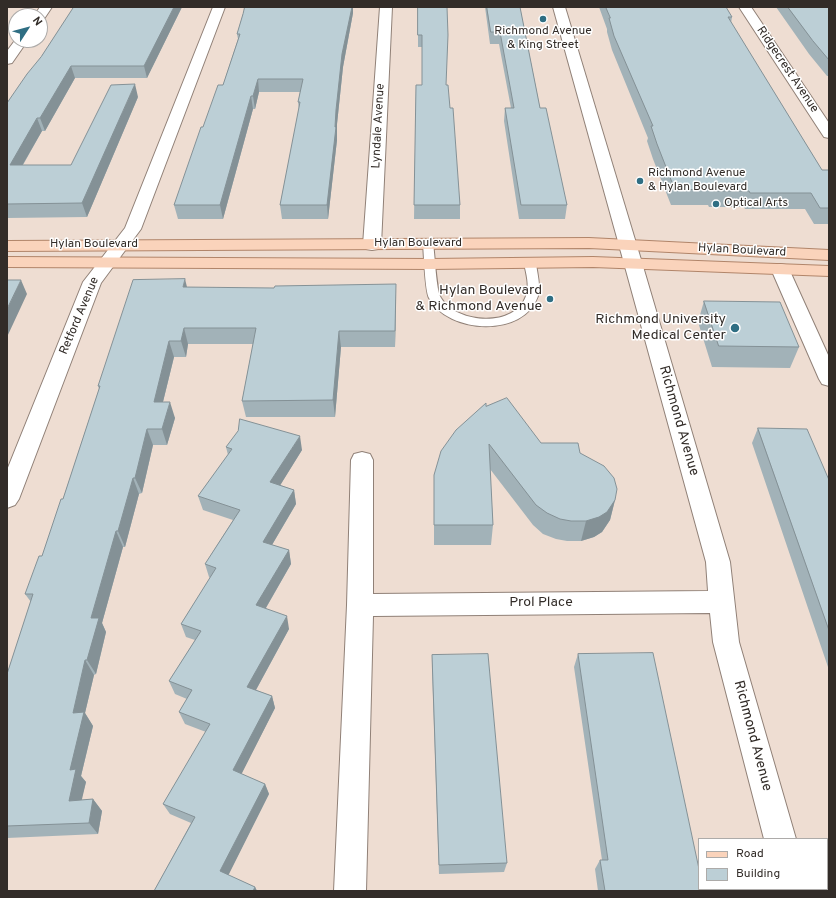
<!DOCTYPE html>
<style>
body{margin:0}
#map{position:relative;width:836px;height:898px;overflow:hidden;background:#eeddd2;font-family:Overpass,sans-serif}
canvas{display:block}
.frame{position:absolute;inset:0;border:8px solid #322c28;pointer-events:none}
.legend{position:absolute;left:698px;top:838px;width:130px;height:52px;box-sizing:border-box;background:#fff;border:1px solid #adaba9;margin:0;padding:5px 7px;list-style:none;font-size:12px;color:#322c28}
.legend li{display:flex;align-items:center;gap:8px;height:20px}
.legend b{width:20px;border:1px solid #adaba9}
.north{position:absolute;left:8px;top:8px;width:40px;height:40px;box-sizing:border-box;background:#fff;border:1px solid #adaba9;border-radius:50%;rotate:54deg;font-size:11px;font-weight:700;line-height:16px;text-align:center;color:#322c28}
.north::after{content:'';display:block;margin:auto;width:14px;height:18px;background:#2f6e83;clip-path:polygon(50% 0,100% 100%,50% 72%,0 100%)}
</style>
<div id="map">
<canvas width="836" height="898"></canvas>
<div class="frame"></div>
<ul class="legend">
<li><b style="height:5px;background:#fad3bb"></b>Road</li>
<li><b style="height:11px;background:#bccfd6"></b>Building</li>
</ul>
<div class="north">N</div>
</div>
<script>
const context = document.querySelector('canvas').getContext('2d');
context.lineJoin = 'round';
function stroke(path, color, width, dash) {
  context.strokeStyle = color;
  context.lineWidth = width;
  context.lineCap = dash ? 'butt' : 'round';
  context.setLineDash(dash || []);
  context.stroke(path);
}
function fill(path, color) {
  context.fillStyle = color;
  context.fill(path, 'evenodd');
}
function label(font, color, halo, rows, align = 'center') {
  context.font = font + ' Overpass,sans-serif';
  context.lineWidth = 3;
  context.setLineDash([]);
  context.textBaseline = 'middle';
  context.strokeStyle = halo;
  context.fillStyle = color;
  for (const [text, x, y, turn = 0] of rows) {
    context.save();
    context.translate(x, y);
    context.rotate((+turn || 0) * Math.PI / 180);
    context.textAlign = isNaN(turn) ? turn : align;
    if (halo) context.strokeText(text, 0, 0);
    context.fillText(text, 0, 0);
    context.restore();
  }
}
const lane = new Path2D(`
 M 428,241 L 433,244 C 435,255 436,291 441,298 C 457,324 515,328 526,296 C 530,286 526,273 524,263 L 530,260 L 536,263 C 537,273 541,286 538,296 C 524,338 448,334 429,298 C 425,291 424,255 423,244 Z`);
const street = new Path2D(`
 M 40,7 L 52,7 L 44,19 L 40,20 L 40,16 L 34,16 Z
 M 213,7 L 225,7 L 141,229 L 101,283 L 19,499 L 15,505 L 7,508 L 7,470 L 83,282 L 125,228 Z
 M 380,7 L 392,7 L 381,245 L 378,249 L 372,250 L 366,249 L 363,245 Z
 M 739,7 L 751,7 L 829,123 L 829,138 L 824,137 L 822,134 Z
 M 16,39 L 28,40 L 12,63 L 7,64 L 7,51 Z
 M 633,258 L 639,259 L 642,263 L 730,562 L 739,642 L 796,839 L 764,839 L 713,642 L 710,613 L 373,616 L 366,891 L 334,891 L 347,605 L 351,460 L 354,454 L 362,452 L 370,454 L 373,460 L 373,594 L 708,591 L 706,562 L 624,263 L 627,259 Z
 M 780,264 L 786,265 L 789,269 L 829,357 L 829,386 L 822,384 L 819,379 L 771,269 L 774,265 Z
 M 777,889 L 809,889 L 810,891 L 778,891 Z`);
const secondary = new Path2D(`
 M 553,7 L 565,7 L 642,263 L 639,267 L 633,268 L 627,267 L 624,263 Z`);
const primary = new Path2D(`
 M 589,238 L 829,250 L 829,260 L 589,248 L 7,251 L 7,241 Z
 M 7,257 L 430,259 L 593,257 L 829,266 L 829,276 L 593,267 L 430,269 L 7,267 Z`);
const wall = new Path2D(`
 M 74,7 L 182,7 L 147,78 L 75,78 L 45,131 L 42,131 L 23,165 L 71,165 L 138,97 L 87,217 L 7,218 L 7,103 L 41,57 Z
 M 245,7 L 353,7 L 353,13 L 343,67 L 337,124 L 337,140 L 328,219 L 282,219 L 280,205 L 299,110 L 298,102 L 300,92 L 259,92 L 255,109 L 253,109 L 223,219 L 178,219 L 174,205 L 203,127 L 223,85 L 238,39 L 237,34 Z
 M 418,7 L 446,85 L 460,205 L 460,219 L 414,219 L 416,85 L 422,85 L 422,47 L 418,47 Z
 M 485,7 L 520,7 L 540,108 L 567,205 L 565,219 L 519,219 L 504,121 L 505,108 L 511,108 L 499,44 L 490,44 Z
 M 599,7 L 726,7 L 732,17 L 731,23 L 822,170 L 829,170 L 829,224 L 814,224 L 805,209 L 745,209 L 744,207 L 709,207 L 708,205 L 671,205 L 653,159 L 647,141 L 648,138 L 612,50 L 607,32 L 607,29 Z
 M 776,7 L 829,7 L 829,76 L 827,76 L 809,54 Z
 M 188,287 L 396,300 L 395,347 L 341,347 L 335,417 L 246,417 L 242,401 L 253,344 L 188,344 L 186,357 L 174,357 L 163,402 L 175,418 L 167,445 L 153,445 L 142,493 L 139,494 L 125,547 L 123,547 L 102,623 L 106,632 L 96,674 L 94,675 L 85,713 L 93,726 L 81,776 L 86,782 L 81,800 L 93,799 L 102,811 L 98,834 L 7,838 L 7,674 L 31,602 L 25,594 L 42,556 L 63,499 L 99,389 L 98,386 Z
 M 704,301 L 799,347 L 790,368 L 712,367 L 698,322 Z
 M 486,406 L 541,443 L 580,453 L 615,500 L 610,520 L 602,532 L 594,537 L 581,541 L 567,541 L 556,539 L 543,534 L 533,525 L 490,469 L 493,525 L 491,545 L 434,545 L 434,475 Z
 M 758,428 L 829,480 L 829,670 L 752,443 Z
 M 226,447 L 302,450 L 280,485 L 294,490 L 296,504 L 272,545 L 289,550 L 291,564 L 266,608 L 289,629 L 256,690 L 272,696 L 275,708 L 241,774 L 265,784 L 269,794 L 228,875 L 255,887 L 257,891 L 154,891 L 191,823 L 170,814 L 163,804 L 206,732 L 185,724 L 179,712 L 187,699 L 175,694 L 169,681 L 195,640 L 186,637 L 181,624 L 210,578 L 209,577 L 205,564 L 233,520 L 203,510 L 198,496 L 228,455 Z
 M 578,654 L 703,890 L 703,891 L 598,891 L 595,869 L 600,860 L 602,860 L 574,667 Z
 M 432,655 L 507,863 L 504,872 L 439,874 L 432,667 Z`);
const shadedWall = new Path2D(`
 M 174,7 L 182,7 L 147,78 L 144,66 Z
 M 352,7 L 353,7 L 353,13 L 343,67 L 337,124 L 337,140 L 328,219 L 327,205 L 335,127 L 336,110 L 342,54 Z
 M 71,66 L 75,78 L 45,131 L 40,118 Z
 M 258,79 L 259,92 L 255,109 L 253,96 Z
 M 135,84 L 138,97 L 87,217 L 82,203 Z
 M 251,96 L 253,109 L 223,219 L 220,205 Z
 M 37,118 L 42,131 L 15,178 L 10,165 Z
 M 185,279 L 189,295 L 183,287 Z
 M 21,280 L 27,294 L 7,337 L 7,309 Z
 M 396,284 L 396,300 L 395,347 L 395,331 Z
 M 184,328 L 188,344 L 186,357 L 181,341 Z
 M 339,331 L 341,347 L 335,417 L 333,400 Z
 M 169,341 L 174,357 L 159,418 L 154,402 Z
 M 170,402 L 175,418 L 167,445 L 162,429 Z
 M 147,429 L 153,445 L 142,493 L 135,478 Z
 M 300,436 L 302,450 L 273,497 L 270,482 Z
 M 133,478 L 139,494 L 125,547 L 118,531 Z
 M 294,490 L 296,504 L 266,555 L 263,542 Z
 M 615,500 L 610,520 L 602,532 L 594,537 L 581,541 L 586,521 Z
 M 116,531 L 123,547 L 102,623 L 106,632 L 96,674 L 87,660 L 91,618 Z
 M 289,550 L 291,564 L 260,618 L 256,605 Z
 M 287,616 L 289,629 L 251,699 L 247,687 Z
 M 85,660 L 94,675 L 85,713 L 93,726 L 81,776 L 86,782 L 79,812 L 69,801 L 70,770 L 73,713 Z
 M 272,696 L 275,708 L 238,781 L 233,770 Z
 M 265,784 L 269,794 L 226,880 L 220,871 Z
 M 93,799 L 102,811 L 98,834 L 89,823 Z
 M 255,887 L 257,891 L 253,891 Z`);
const building = new Path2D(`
 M 74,7 L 174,7 L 144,66 L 71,66 L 40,118 L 37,118 L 10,165 L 71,165 L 111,85 L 135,84 L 82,203 L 7,204 L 7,103 L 27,74 L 41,57 Z
 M 245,7 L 352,7 L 342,54 L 336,110 L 335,127 L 336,127 L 327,205 L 280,205 L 300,102 L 298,102 L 303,79 L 258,79 L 253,96 L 251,96 L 220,205 L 174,205 L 201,127 L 203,127 L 218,85 L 223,85 L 240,34 L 237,34 L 243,14 Z
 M 418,7 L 447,7 L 448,35 L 446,85 L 448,85 L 450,108 L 453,108 L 460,205 L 414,205 L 416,85 L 422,85 L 422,35 L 418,35 Z
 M 487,7 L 520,7 L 540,108 L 546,108 L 567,205 L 521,205 L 505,108 L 514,108 L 500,32 L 491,32 Z
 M 606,7 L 726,7 L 732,17 L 728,17 L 822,170 L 829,170 L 829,208 L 820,208 L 811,193 L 750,193 L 749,191 L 713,191 L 713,189 L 675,190 L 657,144 L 651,126 L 653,126 L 614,36 L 609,18 L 610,18 Z
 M 788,7 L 829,7 L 829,60 L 813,41 Z
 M 185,279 L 183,287 L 274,288 L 275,286 L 396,284 L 395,331 L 339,331 L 333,400 L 242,401 L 256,328 L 184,328 L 181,341 L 169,341 L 154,402 L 170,402 L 162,429 L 147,429 L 135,478 L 133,478 L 118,531 L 116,531 L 91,618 L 99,618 L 87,660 L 85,660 L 73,713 L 84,712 L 70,770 L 76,769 L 69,801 L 93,799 L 89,823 L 7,826 L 7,674 L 33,594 L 25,594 L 39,556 L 42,556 L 61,499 L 63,499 L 100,386 L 98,386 L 133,280 Z
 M 7,280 L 21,280 L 7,309 Z
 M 704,301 L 780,302 L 799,347 L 719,346 Z
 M 507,398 L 541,443 L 578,443 L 580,453 L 604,466 L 614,478 L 617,489 L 615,500 L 607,512 L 599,517 L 586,521 L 571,521 L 560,519 L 547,513 L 536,505 L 489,444 L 493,525 L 434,525 L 434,475 L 441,451 L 456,430 L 486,403 L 486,406 Z
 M 240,419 L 300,436 L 270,482 L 294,490 L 263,542 L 289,550 L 256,605 L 287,616 L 247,687 L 272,696 L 233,770 L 265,784 L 220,871 L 255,887 L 253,891 L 154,891 L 195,817 L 163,804 L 210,724 L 179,712 L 192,690 L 169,681 L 201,631 L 181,624 L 216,568 L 205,564 L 240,510 L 198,496 L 232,449 L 226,447 L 238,431 Z
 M 758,428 L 807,429 L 829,480 L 829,630 Z
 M 653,653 L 699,869 L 699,889 L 703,889 L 703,890 L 699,890 L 699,891 L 605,891 L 600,860 L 608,860 L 578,654 Z
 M 488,654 L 507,863 L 439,865 L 432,655 Z`);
const markers = [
 [543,19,4,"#2f6e83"],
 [640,181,4,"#2f6e83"],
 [716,204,4,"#2f6e83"],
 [550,299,4,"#2f6e83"],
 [735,328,5,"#2f6e83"]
];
const farPoinames = [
 ["Richmond Avenue",543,32,"center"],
 ["& King Street",543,46,"center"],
 ["Richmond Avenue",648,174],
 ["& Hylan Boulevard",648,188],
 ["Optical Arts",724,204]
];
const farStreetnames = [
 ["Ridgecrest Avenue",787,70,56],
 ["Lyndale Avenue",379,126,-87],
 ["Hylan Boulevard",418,244],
 ["Hylan Boulevard",94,245],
 ["Hylan Boulevard",742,251,3],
 ["Retford Avenue",80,316,-67]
];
const poiNames = [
 ["Hylan Boulevard",542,291],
 ["& Richmond Avenue",542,307],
 ["Richmond University",726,320],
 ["Medical Center",726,336]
];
const streetNames = [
 ["Richmond Avenue",678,421,74],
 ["Prol Place",541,603],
 ["Richmond Avenue",752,736,75]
];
stroke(lane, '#908077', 2);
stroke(street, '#908077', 2);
stroke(secondary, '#908077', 2);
stroke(primary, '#b1856a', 2);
fill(lane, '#fff');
fill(street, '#fff');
fill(secondary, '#fff');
fill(primary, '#fad3bb');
fill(wall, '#a2b2b8');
fill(shadedWall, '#849196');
fill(building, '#bccfd6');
stroke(building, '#849196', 1);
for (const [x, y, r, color] of markers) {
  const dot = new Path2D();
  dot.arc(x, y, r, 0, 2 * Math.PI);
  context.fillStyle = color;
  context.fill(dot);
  stroke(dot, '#fff', 1.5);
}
label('12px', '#322c28', '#fff', farPoinames, 'left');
label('12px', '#322c28', '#fff', farStreetnames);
label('14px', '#322c28', '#fff', poiNames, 'right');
label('14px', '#322c28', '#fff', streetNames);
</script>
